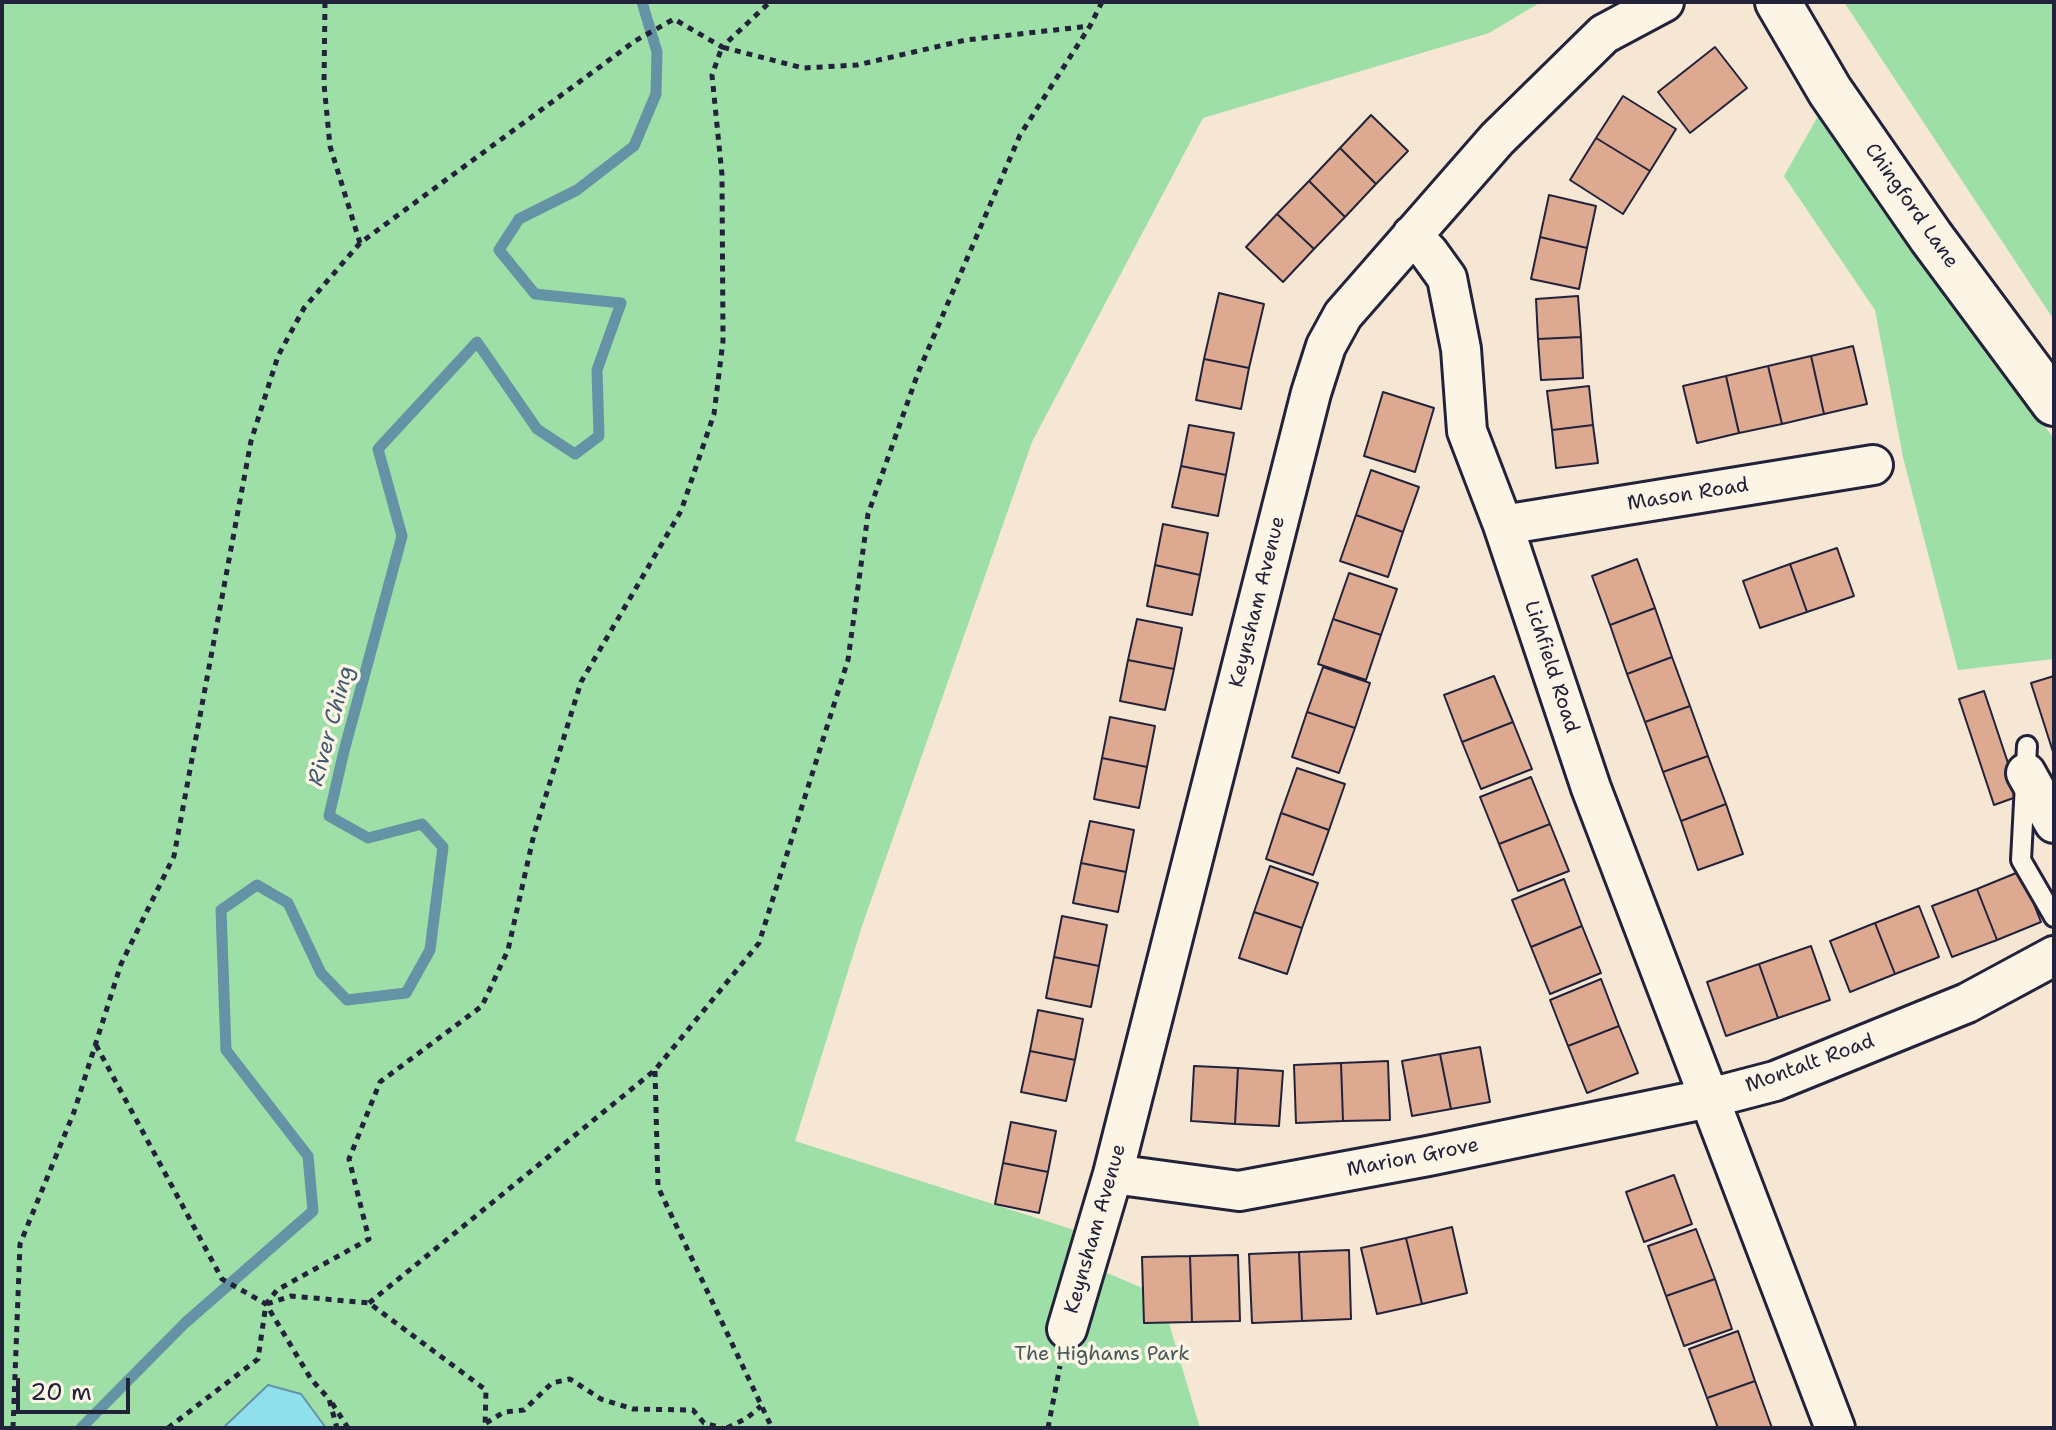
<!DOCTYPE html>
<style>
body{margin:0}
#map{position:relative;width:2056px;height:1430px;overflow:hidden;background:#f6e6d4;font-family:"Shantell Sans",sans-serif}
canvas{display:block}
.frame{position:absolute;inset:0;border:4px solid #22223b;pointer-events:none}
.scale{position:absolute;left:16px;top:1378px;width:114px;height:36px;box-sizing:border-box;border:4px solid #22223b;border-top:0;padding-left:10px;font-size:24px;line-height:28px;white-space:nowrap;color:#22223b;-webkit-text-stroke:6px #fcf5e5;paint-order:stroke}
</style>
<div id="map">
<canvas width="2056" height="1430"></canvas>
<div class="frame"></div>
<div class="scale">20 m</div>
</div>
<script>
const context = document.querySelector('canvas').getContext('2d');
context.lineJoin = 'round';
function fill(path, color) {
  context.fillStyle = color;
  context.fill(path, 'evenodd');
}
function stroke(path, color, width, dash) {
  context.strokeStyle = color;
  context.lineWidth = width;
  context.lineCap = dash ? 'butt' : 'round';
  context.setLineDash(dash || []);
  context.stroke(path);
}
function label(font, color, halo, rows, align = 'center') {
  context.font = font + ' "Shantell Sans",sans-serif';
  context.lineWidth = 7;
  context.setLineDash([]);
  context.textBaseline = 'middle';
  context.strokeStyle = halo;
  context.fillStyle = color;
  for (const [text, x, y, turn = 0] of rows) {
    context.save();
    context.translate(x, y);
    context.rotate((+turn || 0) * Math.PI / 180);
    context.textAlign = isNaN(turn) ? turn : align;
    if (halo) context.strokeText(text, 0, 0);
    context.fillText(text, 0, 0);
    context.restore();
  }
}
const green = new Path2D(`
 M 2,2 L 1541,2 L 1489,33 L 1203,118 L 1032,442 L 862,926 L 795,1141 L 1087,1234 L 1077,1260 L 1161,1296 L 1200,1428 L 326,1428 L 301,1394 L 268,1385 L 223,1428 L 2,1428 Z
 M 1844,2 L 2054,2 L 2054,320 Z
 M 1821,111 L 2054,439 L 2054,659 L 1958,670 L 1903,457 L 1875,310 L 1784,176 Z`);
const water = new Path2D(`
 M 268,1385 L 301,1394 L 326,1428 L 223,1428 Z`);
const stream = new Path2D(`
 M 81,1428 L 185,1323 L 313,1211 L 308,1156 L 226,1050 L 221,910 L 257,885 L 288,903 L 321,973 L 347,1000 L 406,993 L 430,950 L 443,847 L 422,824 L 368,838 L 329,816 L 344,751 L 402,536 L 378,449 L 477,342 L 537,429 L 575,454 L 599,436 L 597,370 L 621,303 L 535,294 L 499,250 L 519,219 L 577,190 L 634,146 L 656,94 L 657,52 L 642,2`);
const building = new Path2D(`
 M 1715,47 L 1747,88 L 1690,133 L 1658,92 Z
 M 1623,96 L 1676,129 L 1650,171 L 1596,138 Z
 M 1371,115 L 1408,151 L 1376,184 L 1340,148 Z
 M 1596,138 L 1650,171 L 1623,214 L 1570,180 Z
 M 1340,148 L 1376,184 L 1345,217 L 1309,181 Z
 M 1309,181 L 1345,217 L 1314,249 L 1277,214 Z
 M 1549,195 L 1596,206 L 1587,248 L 1540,237 Z
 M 1277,214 L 1314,249 L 1283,282 L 1246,247 Z
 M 1540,237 L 1587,248 L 1579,289 L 1531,279 Z
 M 1219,293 L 1264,304 L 1249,368 L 1204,359 Z
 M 1578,296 L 1581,337 L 1538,339 L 1536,299 Z
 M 1581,337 L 1583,378 L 1541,380 L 1538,339 Z
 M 1853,346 L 1867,404 L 1824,414 L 1811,356 Z
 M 1811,356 L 1824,414 L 1782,424 L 1768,366 Z
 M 1204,359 L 1249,368 L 1241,409 L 1196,400 Z
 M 1768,366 L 1782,424 L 1739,433 L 1726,376 Z
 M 1726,376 L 1739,433 L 1697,443 L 1683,386 Z
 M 1589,386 L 1593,425 L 1552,430 L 1547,391 Z
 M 1383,392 L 1434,408 L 1415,472 L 1364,456 Z
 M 1189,425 L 1234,433 L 1226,475 L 1181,466 Z
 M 1593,425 L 1598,463 L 1556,468 L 1552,430 Z
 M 1181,466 L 1226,475 L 1218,516 L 1172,507 Z
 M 1371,470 L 1419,487 L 1403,532 L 1356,515 Z
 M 1356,515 L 1403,532 L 1388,577 L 1340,561 Z
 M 1163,524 L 1208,533 L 1200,575 L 1155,565 Z
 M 1837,548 L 1854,596 L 1807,612 L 1790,564 Z
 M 1637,559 L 1655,608 L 1610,625 L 1592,576 Z
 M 1790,564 L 1807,612 L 1760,628 L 1743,581 Z
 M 1155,565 L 1200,575 L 1192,615 L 1147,606 Z
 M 1349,573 L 1397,589 L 1381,635 L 1333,619 Z
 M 1655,608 L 1672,657 L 1627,674 L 1610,625 Z
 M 1137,619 L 1182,628 L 1174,669 L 1128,660 Z
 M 1333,619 L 1381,635 L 1366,680 L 1318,664 Z
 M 1672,657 L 1690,706 L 1645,722 L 1627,674 Z
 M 1128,660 L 1174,669 L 1165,710 L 1120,701 Z
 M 1323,667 L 1370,683 L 1355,728 L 1307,712 Z
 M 1494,676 L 1513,722 L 1462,742 L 1444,695 Z
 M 2054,676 L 2054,755 L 2031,683 Z
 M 1984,691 L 2019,796 L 1994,805 L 1959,699 Z
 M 1690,706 L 1708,756 L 1663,772 L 1645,722 Z
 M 1307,712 L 1355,728 L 1339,773 L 1292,757 Z
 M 1110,717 L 1155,726 L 1147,767 L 1102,758 Z
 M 1513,722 L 1532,769 L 1481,789 L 1462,742 Z
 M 1708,756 L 1726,804 L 1681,821 L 1663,772 Z
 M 1102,758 L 1147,767 L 1139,808 L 1094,799 Z
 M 1297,768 L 1345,784 L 1329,830 L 1281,813 Z
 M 1531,777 L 1550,824 L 1499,844 L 1480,797 Z
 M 1726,804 L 1743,854 L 1698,870 L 1681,821 Z
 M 1281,813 L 1329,830 L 1313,875 L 1266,859 Z
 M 1090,821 L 1134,830 L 1126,872 L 1081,863 Z
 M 1550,824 L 1569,871 L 1518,891 L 1499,844 Z
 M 1081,863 L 1126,872 L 1118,912 L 1073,903 Z
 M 1270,866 L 1318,883 L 1302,928 L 1254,912 Z
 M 2021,871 L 2041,922 L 1997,940 L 1977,889 Z
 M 1564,879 L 1582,926 L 1531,947 L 1512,900 Z
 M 1977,889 L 1997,940 L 1952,957 L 1932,906 Z
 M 1919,906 L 1939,957 L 1895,974 L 1875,923 Z
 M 1254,912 L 1302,928 L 1287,974 L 1239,958 Z
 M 1062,916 L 1107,925 L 1099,966 L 1054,957 Z
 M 1875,923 L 1895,974 L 1850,992 L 1830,941 Z
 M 1582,926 L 1601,973 L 1550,994 L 1531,947 Z
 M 1811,946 L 1830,1000 L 1778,1018 L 1759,964 Z
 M 1054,957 L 1099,966 L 1091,1007 L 1046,998 Z
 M 1759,964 L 1778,1018 L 1726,1036 L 1707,982 Z
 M 1601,979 L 1619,1026 L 1568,1046 L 1550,1000 Z
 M 1038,1010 L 1083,1019 L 1075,1060 L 1030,1051 Z
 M 1619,1026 L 1638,1073 L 1587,1093 L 1568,1046 Z
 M 1480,1047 L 1490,1102 L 1451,1109 L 1440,1054 Z
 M 1030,1051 L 1075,1060 L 1066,1101 L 1021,1092 Z
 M 1440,1054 L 1451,1109 L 1412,1116 L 1402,1061 Z
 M 1388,1061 L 1390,1120 L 1343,1121 L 1341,1063 Z
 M 1341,1063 L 1343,1121 L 1296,1123 L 1294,1065 Z
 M 1194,1066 L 1238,1068 L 1235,1124 L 1191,1121 Z
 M 1238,1068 L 1283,1071 L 1279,1126 L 1235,1124 Z
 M 1011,1122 L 1056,1131 L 1048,1172 L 1003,1163 Z
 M 1003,1163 L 1048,1172 L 1039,1213 L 995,1204 Z
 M 1674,1175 L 1692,1224 L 1644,1242 L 1626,1192 Z
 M 1452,1227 L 1467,1293 L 1422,1304 L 1406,1238 Z
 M 1696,1229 L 1715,1279 L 1666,1296 L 1648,1246 Z
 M 1406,1238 L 1422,1304 L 1377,1314 L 1361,1248 Z
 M 1349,1250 L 1351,1319 L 1302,1321 L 1299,1252 Z
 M 1299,1252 L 1302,1321 L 1252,1323 L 1249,1254 Z
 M 1238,1255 L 1240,1321 L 1192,1322 L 1190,1256 Z
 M 1190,1256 L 1192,1322 L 1144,1323 L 1142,1257 Z
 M 1715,1279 L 1732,1329 L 1684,1346 L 1666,1296 Z
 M 1738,1331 L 1755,1381 L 1707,1398 L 1689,1349 Z
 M 1755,1381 L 1772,1428 L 1718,1428 L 1707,1398 Z`);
const path = new Path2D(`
 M 325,2 L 324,84 L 330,146 L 360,243
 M 96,1045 L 222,1279 L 266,1304 L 311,1379 L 329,1399 L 337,1428
 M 655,1071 L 658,1187 L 772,1428
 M 369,1303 L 655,1070 L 759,943 L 848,660 L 868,514 L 918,373 L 1020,135 L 1090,26 L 1102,2
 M 267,1304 L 291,1296 L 369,1303 L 486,1390 L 485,1428
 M 332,1403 L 348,1428
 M 486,1423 L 504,1412 L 524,1410 L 552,1383 L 570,1379 L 601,1399 L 633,1409 L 693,1410 L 704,1423 L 722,1428
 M 13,1428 L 20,1244 L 74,1112 L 121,964 L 174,856 L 251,441 L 278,356 L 304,308 L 360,243 L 635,41 L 674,19 L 722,47 L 770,2
 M 168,1428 L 258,1359 L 266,1304 L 277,1290 L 369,1239 L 349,1159 L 380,1082 L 482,1006 L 508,950 L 534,834 L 581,682 L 681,511 L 714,414 L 723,341 L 722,175 L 712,75 L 722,47 L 803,68 L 857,65 L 966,40 L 1090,26
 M 727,1428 L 747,1418 L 761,1406
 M 1048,1428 L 1060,1366`);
const lane = new Path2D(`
 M 2027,746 L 2021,860 L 2054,917`);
const street = new Path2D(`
 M 1412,235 L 1429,253 L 1447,278 L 1461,349 L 1467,431 L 1503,525 L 1591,788 L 1835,1428
 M 1503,525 L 1873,465
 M 2026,773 L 2054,823
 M 1113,1174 L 1239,1191 L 1428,1156 L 1710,1098 L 1775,1081 L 1967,1003 L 2054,956
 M 1067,1329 L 1113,1174 L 1311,393 L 1326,346 L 1343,315 L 1497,139 L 1604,34 L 1664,2`);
const primary = new Path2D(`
 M 1778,2 L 1830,91 L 1931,237 L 2054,403`);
const streetNames = [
 ["Chingford Lane",1911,206,55],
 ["Mason Road",1688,495,-9],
 ["Keynsham Avenue",1258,602,-76],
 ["Lichfield Road",1551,667,72],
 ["Montalt Road",1810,1064,-20],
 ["Marion Grove",1413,1158,-11],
 ["Keynsham Avenue",1096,1229,-74]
];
const parkNames = [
 ["The Highams Park",1102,1355]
];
const waterNames = [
 ["River Ching",332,726,-75]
];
fill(green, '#9edea7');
fill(water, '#90dfed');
stroke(water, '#6493a6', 2);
stroke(stream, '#6493a6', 11);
fill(building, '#ddaa91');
stroke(building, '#22223b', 2);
stroke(lane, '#22223b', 24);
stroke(street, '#22223b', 44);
stroke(primary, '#22223b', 50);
stroke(path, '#22223b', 5, [6, 6]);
stroke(lane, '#fcf5e5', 18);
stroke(street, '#fcf5e5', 38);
stroke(primary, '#fcf5e5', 44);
label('20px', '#22223b', '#fcf5e5', streetNames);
label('20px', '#475a5b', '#fcf5e5', parkNames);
label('italic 22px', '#435b70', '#fcf5e5', waterNames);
</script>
